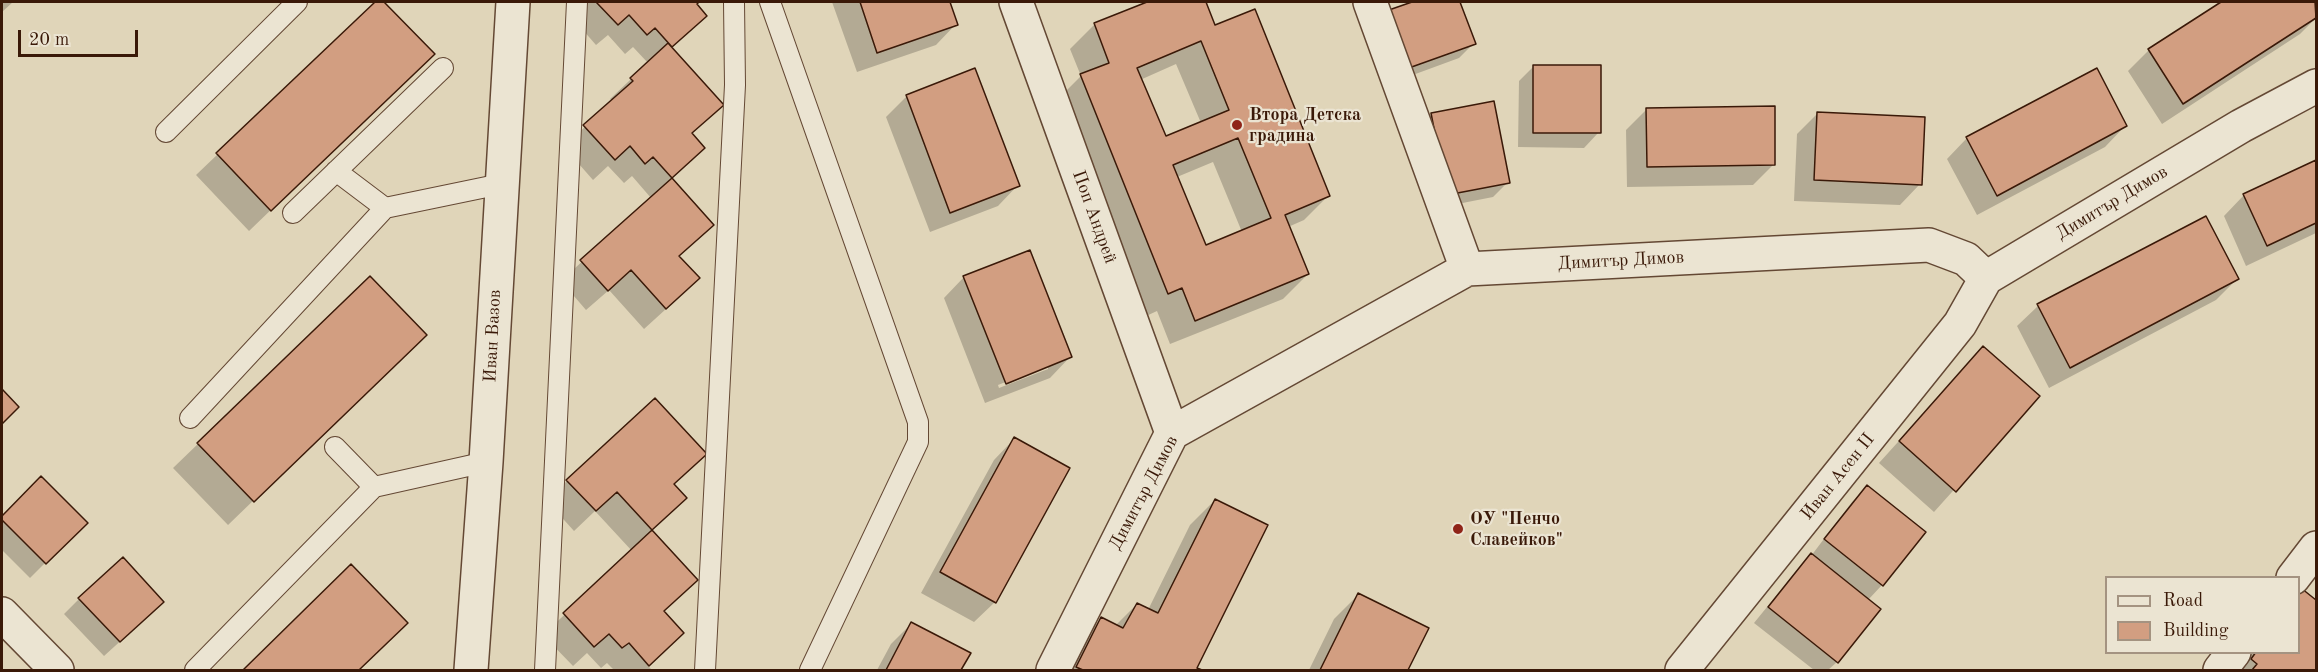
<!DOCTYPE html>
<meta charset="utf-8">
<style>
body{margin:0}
#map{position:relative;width:2318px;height:672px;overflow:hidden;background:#e0d5b9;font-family:"Old Standard TT",serif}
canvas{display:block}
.frame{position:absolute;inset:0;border:3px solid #3a1908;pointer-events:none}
.legend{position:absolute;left:2105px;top:576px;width:195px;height:78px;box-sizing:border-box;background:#ebe4d2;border:2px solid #a49381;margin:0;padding:8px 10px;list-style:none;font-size:18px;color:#3a1908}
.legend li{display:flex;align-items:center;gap:12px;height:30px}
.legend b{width:30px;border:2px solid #a49381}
.scale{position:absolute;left:18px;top:30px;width:120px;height:27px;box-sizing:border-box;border:3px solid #3a1908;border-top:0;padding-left:8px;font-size:18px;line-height:21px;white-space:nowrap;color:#3a1908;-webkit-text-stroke:4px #ebe4d2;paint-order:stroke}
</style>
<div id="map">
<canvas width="2318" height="672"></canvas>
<div class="frame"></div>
<ul class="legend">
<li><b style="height:8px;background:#ebe4d2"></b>Road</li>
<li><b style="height:16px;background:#d29e81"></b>Building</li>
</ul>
<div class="scale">20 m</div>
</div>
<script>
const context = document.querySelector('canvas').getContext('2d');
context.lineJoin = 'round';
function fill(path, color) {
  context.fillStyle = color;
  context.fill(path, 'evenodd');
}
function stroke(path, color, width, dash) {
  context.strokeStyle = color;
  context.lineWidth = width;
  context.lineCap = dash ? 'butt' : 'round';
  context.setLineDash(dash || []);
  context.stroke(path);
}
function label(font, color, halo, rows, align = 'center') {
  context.font = font + ' "Old Standard TT",serif';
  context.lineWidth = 4.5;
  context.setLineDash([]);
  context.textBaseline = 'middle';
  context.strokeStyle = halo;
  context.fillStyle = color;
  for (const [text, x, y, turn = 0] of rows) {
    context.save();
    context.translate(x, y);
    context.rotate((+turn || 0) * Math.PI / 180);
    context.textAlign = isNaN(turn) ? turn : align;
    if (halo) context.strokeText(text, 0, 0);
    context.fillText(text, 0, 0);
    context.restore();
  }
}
const shadow = new Path2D(`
 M 2,2 L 13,2 L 2,12 Z
 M 377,2 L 382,2 L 433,54 L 249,231 L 196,175 Z
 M 580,2 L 700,2 L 696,5 L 684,36 L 671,48 L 722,105 L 691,134 L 683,168 L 671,179 L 712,225 L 678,257 L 677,299 L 644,329 L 609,290 L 586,310 L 561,281 L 651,198 L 632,176 L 624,183 L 608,166 L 593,180 L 564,147 L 612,101 L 610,99 L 648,63 L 633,47 L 625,54 L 608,35 L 596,45 L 568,13 Z
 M 832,2 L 949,2 L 956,24 L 936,45 L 857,72 Z
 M 1151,2 L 1204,2 L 1215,27 L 1328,196 L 1304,220 L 1288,227 L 1308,274 L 1283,299 L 1170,344 L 1157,311 L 1144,317 L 1057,100 L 1081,76 L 1070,49 L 1095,24 ZM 1176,64 L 1201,123 L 1165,138 L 1140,80 ZM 1213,162 L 1242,232 L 1205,247 L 1177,177 Z
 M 1417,2 L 1458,2 L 1474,43 L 1459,58 L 1391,83 L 1387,13 Z
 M 2224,2 L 2313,2 L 2316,7 L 2316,18 L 2300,34 L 2162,124 L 2128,71 L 2149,50 Z
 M 1534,66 L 1599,132 L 1584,148 L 1518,147 L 1519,81 Z
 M 907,96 L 1018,185 L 998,206 L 930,232 L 886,117 Z
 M 1646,110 L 1774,164 L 1753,185 L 1627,187 L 1626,130 Z
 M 1818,113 L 1920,184 L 1900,205 L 1794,201 L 1797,134 Z
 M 1432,114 L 1508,182 L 1493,197 L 1432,209 L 1416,130 Z
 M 2125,126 L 2105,147 L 1977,215 L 1947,159 L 1967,138 Z
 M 2316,162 L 2316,233 L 2246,266 L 2224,216 L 2244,195 Z
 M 964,277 L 1070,357 L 1050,378 L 985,403 L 944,298 ZM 1048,365 L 1048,369 L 999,388 L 998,385 Z
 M 370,278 L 400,359 L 228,525 L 173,468 Z
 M 2237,279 L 2216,300 L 2049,388 L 2017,326 L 2038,306 Z
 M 1983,348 L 2038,396 L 1934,512 L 1879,463 Z
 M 1014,439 L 995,602 L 974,622 L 921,593 L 994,460 Z
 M 705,454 L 673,485 L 664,518 L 650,531 L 696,580 L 663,612 L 661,654 L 648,666 L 652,670 L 614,670 L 607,663 L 601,668 L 587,653 L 573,666 L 543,635 L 632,551 L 595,511 L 574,531 L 547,501 L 567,481 Z
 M 41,478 L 85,523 L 30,578 L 2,550 L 2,518 Z
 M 1867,487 L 1882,585 L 1868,600 L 1837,662 L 1828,670 L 1814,670 L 1754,623 L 1797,570 L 1811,556 L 1852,502 Z
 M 1215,500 L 1195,669 L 1199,670 L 1063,670 L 1077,643 L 1101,619 L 1115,626 L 1137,604 L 1148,610 L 1190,525 Z
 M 351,566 L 406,622 L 357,670 L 245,670 Z
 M 2301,590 L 2316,602 L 2316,670 L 2238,670 L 2254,652 L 2298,652 Z
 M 1358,595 L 1427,629 L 1406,670 L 1309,670 L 1334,619 Z
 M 79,599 L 147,617 L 104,656 L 64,614 Z
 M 912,623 L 969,654 L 960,670 L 877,670 L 891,644 Z`);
const building = new Path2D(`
 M 375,2 L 384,2 L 435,54 L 271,211 L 216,153 Z
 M 596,2 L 699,2 L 697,4 L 707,16 L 672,47 L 655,28 L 647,35 L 629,15 L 618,25 Z
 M 860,2 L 950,2 L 958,25 L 877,53 Z
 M 1147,2 L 1206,2 L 1215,25 L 1255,9 L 1330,196 L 1285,215 L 1309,274 L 1195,321 L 1182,288 L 1168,294 L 1080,74 L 1109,63 L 1094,23 ZM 1201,41 L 1229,110 L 1166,136 L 1137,68 ZM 1238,138 L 1271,218 L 1206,245 L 1173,165 Z
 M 1412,2 L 1460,2 L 1476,44 L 1406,69 L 1386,11 Z
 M 2221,2 L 2315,2 L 2316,18 L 2183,104 L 2148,49 Z
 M 668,43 L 724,105 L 692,133 L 705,148 L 672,178 L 653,157 L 645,164 L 630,146 L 615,160 L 583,125 L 633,81 L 630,78 Z
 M 1533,65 L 1601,65 L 1601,133 L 1533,133 Z
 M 975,68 L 1020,186 L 950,213 L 906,95 Z
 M 2097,68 L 2127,126 L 1997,196 L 1966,137 Z
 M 1494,101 L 1510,183 L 1447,195 L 1431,113 Z
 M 1775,106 L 1775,165 L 1647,167 L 1646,108 Z
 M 1817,112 L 1925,117 L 1922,185 L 1814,180 Z
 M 2316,160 L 2316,223 L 2267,246 L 2243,194 Z
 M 672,178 L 714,225 L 679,256 L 700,278 L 666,309 L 631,270 L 608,291 L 580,260 Z
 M 2206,216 L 2239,279 L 2070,368 L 2037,304 Z
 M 1030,250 L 1072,357 L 1006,384 L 963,276 Z
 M 370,276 L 427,335 L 254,502 L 197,443 Z
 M 1983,346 L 2040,396 L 1956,492 L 1899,441 Z
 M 2,389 L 19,407 L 2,424 Z
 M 655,398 L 707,454 L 674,484 L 687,498 L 652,530 L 617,492 L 596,511 L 566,480 Z
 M 1014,437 L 1070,468 L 996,603 L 940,572 Z
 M 41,476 L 88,523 L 46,564 L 2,520 L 2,516 Z
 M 1867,485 L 1926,532 L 1883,586 L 1824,539 Z
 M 1215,499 L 1268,525 L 1197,668 L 1202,670 L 1083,670 L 1076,667 L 1101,617 L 1123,628 L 1137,603 L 1158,613 Z
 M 652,530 L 698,580 L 664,611 L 684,633 L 649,666 L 629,643 L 622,648 L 609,634 L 594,647 L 563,613 Z
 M 1811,553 L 1881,609 L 1838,663 L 1768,607 Z
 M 123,557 L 164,602 L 120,642 L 78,598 Z
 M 351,564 L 408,623 L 359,670 L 243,670 Z
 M 2301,588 L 2316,600 L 2316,670 L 2252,670 L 2257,664 L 2251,659 L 2256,652 L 2298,652 L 2298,592 Z
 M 1358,593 L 1429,628 L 1408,670 L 1320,670 Z
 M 911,622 L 971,653 L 961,670 L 886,670 Z`);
const lane = new Path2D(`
 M 770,2 L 918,422 L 918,442 L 810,670
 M 166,132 L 297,2
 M 336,171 L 385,208
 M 293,213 L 443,68
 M 190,418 L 385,208 L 501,184
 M 335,447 L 374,487
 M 195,670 L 374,487 L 486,462
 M 545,670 L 577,2
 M 705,670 L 735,85 L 734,2`);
const street = new Path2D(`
 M 1016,2 L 1172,433
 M 1370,2 L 1467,269
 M 2293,578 L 2316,548
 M 2,614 L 57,670
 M 471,670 L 486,462 L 513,2
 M 1053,670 L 1172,433 L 1467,269 L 1929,245 L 1966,259 L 1986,278 L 2241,126 L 2316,86
 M 1682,670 L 1960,324 L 1986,278
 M 2220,670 L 2234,652`);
const markers = [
 [1237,125,6,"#8f2418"],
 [1458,529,6,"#8f2418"]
];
const poiNames = [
 ["Втора Детска",1249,115],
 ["градина",1249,136],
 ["ОУ \"Пенчо",1470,519],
 ["Славейков\"",1470,540]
];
const streetNames = [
 ["Димитър Димов",2112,203,-31],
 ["Поп Андрей",1094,217,70],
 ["Димитър Димов",1621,261,-3],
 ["Иван Вазов",493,336,-87],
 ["Иван Асен II",1838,477,-51],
 ["Димитър Димов",1144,493,-62]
];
fill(shadow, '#0003');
fill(building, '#d29e81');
stroke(building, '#3a1908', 1.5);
stroke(lane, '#644834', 22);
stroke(street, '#644834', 36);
stroke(lane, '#ebe4d2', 20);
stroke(street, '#ebe4d2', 33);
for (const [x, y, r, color] of markers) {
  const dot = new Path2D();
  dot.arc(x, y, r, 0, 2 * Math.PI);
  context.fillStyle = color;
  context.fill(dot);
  stroke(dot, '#ebe4d2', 2);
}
label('bold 18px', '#3a1908', '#ebe4d2', poiNames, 'left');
label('18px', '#3a1908', '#ebe4d2', streetNames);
</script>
